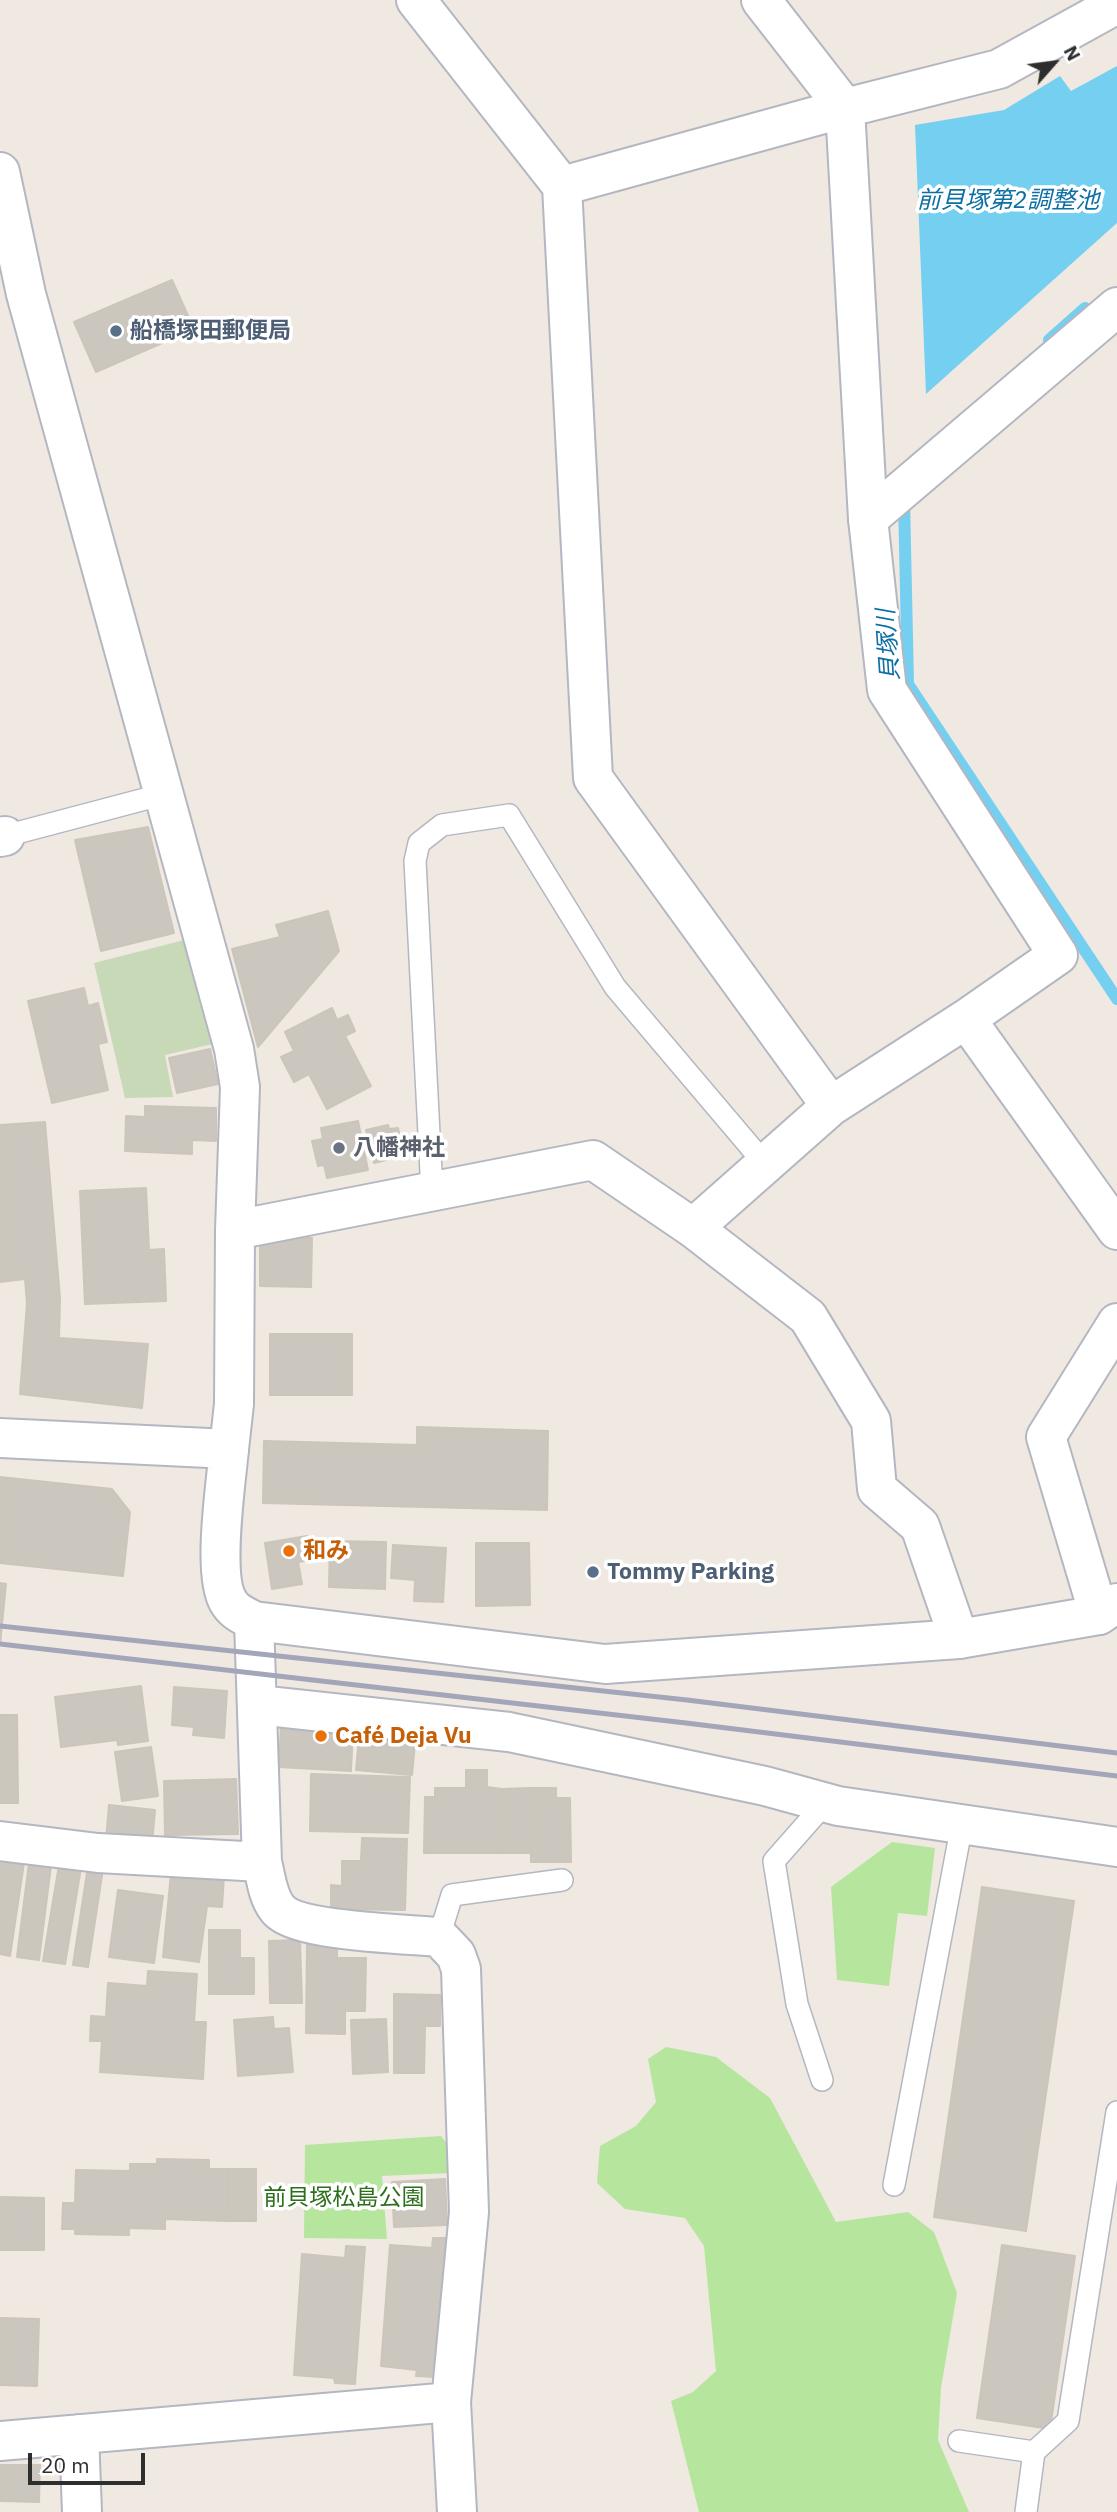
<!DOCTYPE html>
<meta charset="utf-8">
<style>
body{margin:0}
#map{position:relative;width:1117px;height:2512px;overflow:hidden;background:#efe9e1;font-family:"IBM Plex Sans",sans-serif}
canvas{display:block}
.north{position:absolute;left:1019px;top:28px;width:70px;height:70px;-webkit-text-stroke:5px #fff;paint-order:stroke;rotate:62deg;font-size:19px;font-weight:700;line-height:28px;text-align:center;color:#2e2e2e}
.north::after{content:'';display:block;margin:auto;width:24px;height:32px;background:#2e2e2e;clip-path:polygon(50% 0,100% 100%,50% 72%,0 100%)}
.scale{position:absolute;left:28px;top:2453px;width:117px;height:32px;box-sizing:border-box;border:4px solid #2e2e2e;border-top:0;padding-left:9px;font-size:21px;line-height:24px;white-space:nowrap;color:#2e2e2e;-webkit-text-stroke:5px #fff;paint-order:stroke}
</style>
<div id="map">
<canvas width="1117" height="2512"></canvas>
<div class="north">N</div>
<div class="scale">20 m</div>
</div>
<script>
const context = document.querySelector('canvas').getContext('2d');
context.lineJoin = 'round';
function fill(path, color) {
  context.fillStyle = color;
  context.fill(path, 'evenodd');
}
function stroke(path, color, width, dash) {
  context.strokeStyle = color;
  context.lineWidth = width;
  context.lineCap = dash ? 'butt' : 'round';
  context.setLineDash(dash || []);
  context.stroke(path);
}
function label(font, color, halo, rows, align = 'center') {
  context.font = font + ' "IBM Plex Sans","Noto Sans JP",sans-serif';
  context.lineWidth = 7;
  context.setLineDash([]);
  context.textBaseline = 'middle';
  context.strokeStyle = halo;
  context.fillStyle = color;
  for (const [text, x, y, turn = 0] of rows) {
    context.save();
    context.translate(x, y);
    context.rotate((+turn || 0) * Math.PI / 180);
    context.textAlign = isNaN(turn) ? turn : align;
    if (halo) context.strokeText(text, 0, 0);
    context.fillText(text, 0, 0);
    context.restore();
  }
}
const green = new Path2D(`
 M 892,1842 L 935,1848 L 927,1916 L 898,1913 L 889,1986 L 837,1980 L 831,1887 Z
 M 666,2047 L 716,2057 L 770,2098 L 836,2222 L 908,2212 L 934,2232 L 957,2293 L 941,2388 L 938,2440 L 969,2512 L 699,2512 L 671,2401 L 693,2392 L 716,2371 L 704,2246 L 685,2218 L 625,2209 L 597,2183 L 600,2146 L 636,2126 L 656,2102 L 648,2059 Z
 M 441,2136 L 451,2149 L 452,2173 L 382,2176 L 387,2239 L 304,2238 L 305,2145 Z`);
const cemetery = new Path2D(`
 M 192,938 L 217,1043 L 165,1055 L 173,1097 L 125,1098 L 94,963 Z`);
const water = new Path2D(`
 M 1117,66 L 1117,223 L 926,394 L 915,125 L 1004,110 L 1060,76 L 1071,91 Z`);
const stream = new Path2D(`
 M 1049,340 L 1085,308
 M 904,499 L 908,684 L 1117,999`);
const building = new Path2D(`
 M 172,280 L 194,329 L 96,372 L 74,322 Z
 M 148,827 L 174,933 L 101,951 L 75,840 Z
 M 328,911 L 339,951 L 258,1047 L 232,949 L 280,937 L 276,925 Z
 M 84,988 L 88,1006 L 98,1003 L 107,1042 L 98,1044 L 108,1090 L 52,1103 L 28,1001 Z
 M 332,1008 L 337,1020 L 348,1015 L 355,1031 L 345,1036 L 371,1086 L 327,1109 L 309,1074 L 294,1082 L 281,1057 L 294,1051 L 285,1032 Z
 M 210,1049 L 218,1084 L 177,1093 L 169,1058 Z
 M 145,1106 L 216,1108 L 216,1141 L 192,1140 L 192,1154 L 125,1151 L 126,1116 L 145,1117 Z
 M 358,1121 L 368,1170 L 327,1178 L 324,1165 L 318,1166 L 312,1141 L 323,1139 L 321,1128 Z
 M 45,1122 L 60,1298 L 59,1338 L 148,1344 L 142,1408 L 20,1394 L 27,1303 L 25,1279 L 0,1282 L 0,1125 Z
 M 388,1125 L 389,1129 L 398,1128 L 403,1152 L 393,1153 L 394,1158 L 374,1163 L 366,1130 Z
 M 146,1188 L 149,1250 L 164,1249 L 166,1301 L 85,1304 L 80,1191 Z
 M 260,1237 L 312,1238 L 311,1287 L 260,1286 Z
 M 270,1334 L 352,1334 L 352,1395 L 270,1395 Z
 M 417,1427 L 548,1431 L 547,1510 L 263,1503 L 264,1441 L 417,1445 Z
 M 0,1477 L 112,1489 L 130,1512 L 123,1576 L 0,1563 Z
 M 307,1536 L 311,1560 L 298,1562 L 302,1584 L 272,1589 L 265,1543 Z
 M 330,1541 L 386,1542 L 385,1589 L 329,1587 Z
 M 476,1543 L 529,1543 L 530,1605 L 476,1606 Z
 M 393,1545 L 446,1548 L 443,1602 L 414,1601 L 415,1580 L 391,1578 Z
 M 0,1583 L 6,1584 L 0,1645 Z
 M 141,1686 L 148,1741 L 118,1745 L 117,1740 L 61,1747 L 55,1697 Z
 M 174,1687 L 227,1691 L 224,1738 L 193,1735 L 194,1727 L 172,1725 Z
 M 0,1715 L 17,1715 L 18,1803 L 0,1803 Z
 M 281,1725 L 353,1729 L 351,1771 L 279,1767 Z
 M 359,1737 L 415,1743 L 412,1775 L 356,1770 Z
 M 151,1747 L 158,1796 L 122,1801 L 115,1752 Z
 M 466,1770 L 487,1770 L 487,1787 L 502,1789 L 502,1853 L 424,1853 L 425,1797 L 435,1797 L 435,1788 L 466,1788 Z
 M 311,1774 L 410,1777 L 408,1833 L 310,1831 Z
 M 236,1779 L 238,1834 L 165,1835 L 164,1781 Z
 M 530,1788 L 531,1853 L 502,1853 L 502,1789 Z
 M 530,1788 L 556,1788 L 556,1798 L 570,1798 L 571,1862 L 531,1862 Z
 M 109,1805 L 155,1810 L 152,1844 L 106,1840 Z
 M 362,1838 L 407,1839 L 405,1910 L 331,1909 L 331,1885 L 342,1886 L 342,1861 L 361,1861 Z
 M 3,1852 L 25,1856 L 10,1956 L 0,1954 L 0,1871 Z
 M 30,1855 L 52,1858 L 39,1960 L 17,1957 Z
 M 60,1859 L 82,1862 L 65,1964 L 43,1961 Z
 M 88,1866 L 103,1869 L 88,1967 L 73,1965 Z
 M 171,1873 L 224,1876 L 222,1907 L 207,1906 L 199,1962 L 163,1957 Z
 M 982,1887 L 1074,1901 L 1026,2231 L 934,2217 Z
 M 118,1890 L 163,1896 L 154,1963 L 109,1957 Z
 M 209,1930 L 240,1930 L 240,1958 L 254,1958 L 254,1994 L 209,1994 Z
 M 300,1940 L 302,2003 L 270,2003 L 269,1941 Z
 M 307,1941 L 337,1942 L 337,1958 L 366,1958 L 365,2011 L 345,2011 L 345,2034 L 306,2033 Z
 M 148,1971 L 197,1974 L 194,2022 L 206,2022 L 203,2079 L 100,2072 L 102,2041 L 90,2041 L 91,2016 L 106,2017 L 108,1983 L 147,1986 Z
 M 394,1994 L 440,1995 L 440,2026 L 425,2026 L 424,2073 L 394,2073 Z
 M 273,2017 L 274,2029 L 289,2028 L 293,2072 L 238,2076 L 234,2020 Z
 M 386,2019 L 388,2072 L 353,2074 L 351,2020 Z
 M 157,2159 L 209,2160 L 209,2169 L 228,2169 L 227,2221 L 165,2219 L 165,2229 L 129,2228 L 129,2235 L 75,2234 L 75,2229 L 62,2229 L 63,2203 L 75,2203 L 76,2170 L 130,2171 L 130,2164 L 157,2164 Z
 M 228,2169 L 256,2169 L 256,2221 L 227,2221 Z
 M 445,2179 L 447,2225 L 394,2227 L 392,2182 Z
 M 0,2197 L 44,2198 L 44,2250 L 0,2250 Z
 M 433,2238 L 446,2238 L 436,2377 L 416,2376 L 417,2370 L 381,2366 L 390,2245 L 432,2248 Z
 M 1002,2245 L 1075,2256 L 1050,2429 L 977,2418 Z
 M 346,2246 L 365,2247 L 355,2384 L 335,2383 L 334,2378 L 294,2375 L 302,2254 L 345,2258 Z
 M 0,2318 L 39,2319 L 37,2386 L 0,2385 Z
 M 0,2465 L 40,2465 L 39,2502 L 0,2501 Z`);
const service = new Path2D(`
 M 5,836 L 164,794
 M 432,1192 L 415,861 L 419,843 L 442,825 L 509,815 L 615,987 L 765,1164
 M 439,1937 L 452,1895 L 562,1880
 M 822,2080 L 797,2004 L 774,1861 L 827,1801
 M 894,2185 L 962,1824
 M 959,2441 L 1034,2452 L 1068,2421 L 1117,2112
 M 1026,2512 L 1034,2452`);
const minor = new Path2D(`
 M 416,0 L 562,186 L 593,778 L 831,1106
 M 0,172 L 26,294 L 234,1049 L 240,1087 L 235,1230 L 234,1404 L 229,1449
 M 562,186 L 845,108 L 999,69 L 1117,4
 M 0,837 L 5,836
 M 966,1019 L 1117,1230
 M 693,1228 L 831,1106 L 966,1019 L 1058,955 L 887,690 L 868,519 L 845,108 L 761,0
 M 235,1230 L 593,1160 L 693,1228 L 808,1317 L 871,1421 L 877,1489 L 920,1526 L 959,1639
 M 1099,1615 L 1046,1437 L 1117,1323
 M 254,1621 L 262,1862 C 266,1877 267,1895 277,1908 C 294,1932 407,1934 439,1937 L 456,1955 L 461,1969 L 469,2212 L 451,2402 L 457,2512
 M 258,1705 L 509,1732 L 765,1786 L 838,1806 L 1117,1847
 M 0,1841 L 98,1853 L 262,1862
 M 79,2434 L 82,2512
 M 0,2441 L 451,2402`);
const tertiary = new Path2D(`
 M 868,519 L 1117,307
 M 0,1438 L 229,1449 C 226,1483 212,1574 228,1601 C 234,1612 243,1615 254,1621 L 605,1664 L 959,1639 L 1099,1615 L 1117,1603`);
const rail = new Path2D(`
 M 0,1626 L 687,1700 L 1117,1753
 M 0,1644 L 686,1723 L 1117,1776`);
const markers = [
 [116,331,7,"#5c6f8a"],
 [339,1148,7,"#6b7280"],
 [289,1551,7,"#e8710a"],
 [593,1572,7,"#5c6f8a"],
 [321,1736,7,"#e8710a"]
];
const serviceNames = [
 ["船橋塚田郵便局",130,331],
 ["Tommy Parking",607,1572]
];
const worshipNames = [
 ["八幡神社",353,1148]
];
const foodNames = [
 ["和み",303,1551],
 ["Café Deja Vu",335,1736]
];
const parkNames = [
 ["前貝塚松島公園",344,2198]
];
const waterNames = [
 ["前貝塚第2調整池",1008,201],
 ["貝塚川",889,645,-94]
];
fill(green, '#b6e59e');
fill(cemetery, '#c8d9b8');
fill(water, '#75cff0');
stroke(stream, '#75cff0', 12);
fill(building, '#cbc7bf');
stroke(building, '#cbc5ba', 2);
stroke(service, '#b4b7c1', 24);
stroke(minor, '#b4b7c1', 42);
stroke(tertiary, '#b4b7c1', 42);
stroke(service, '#fff', 21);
stroke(minor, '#fff', 38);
stroke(tertiary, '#fff', 38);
stroke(rail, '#a3a6b8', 5);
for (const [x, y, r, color] of markers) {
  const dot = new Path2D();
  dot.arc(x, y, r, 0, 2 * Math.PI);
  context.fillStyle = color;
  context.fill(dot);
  stroke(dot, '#fff', 2.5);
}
label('bold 23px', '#4e5e75', '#fff', serviceNames, 'left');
label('bold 23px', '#5b616d', '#fff', worshipNames, 'left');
label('bold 23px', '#c56008', '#fff', foodNames, 'left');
label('23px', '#2c6e1b', '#fff', parkNames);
label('italic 24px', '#0d6fa3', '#fff', waterNames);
</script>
